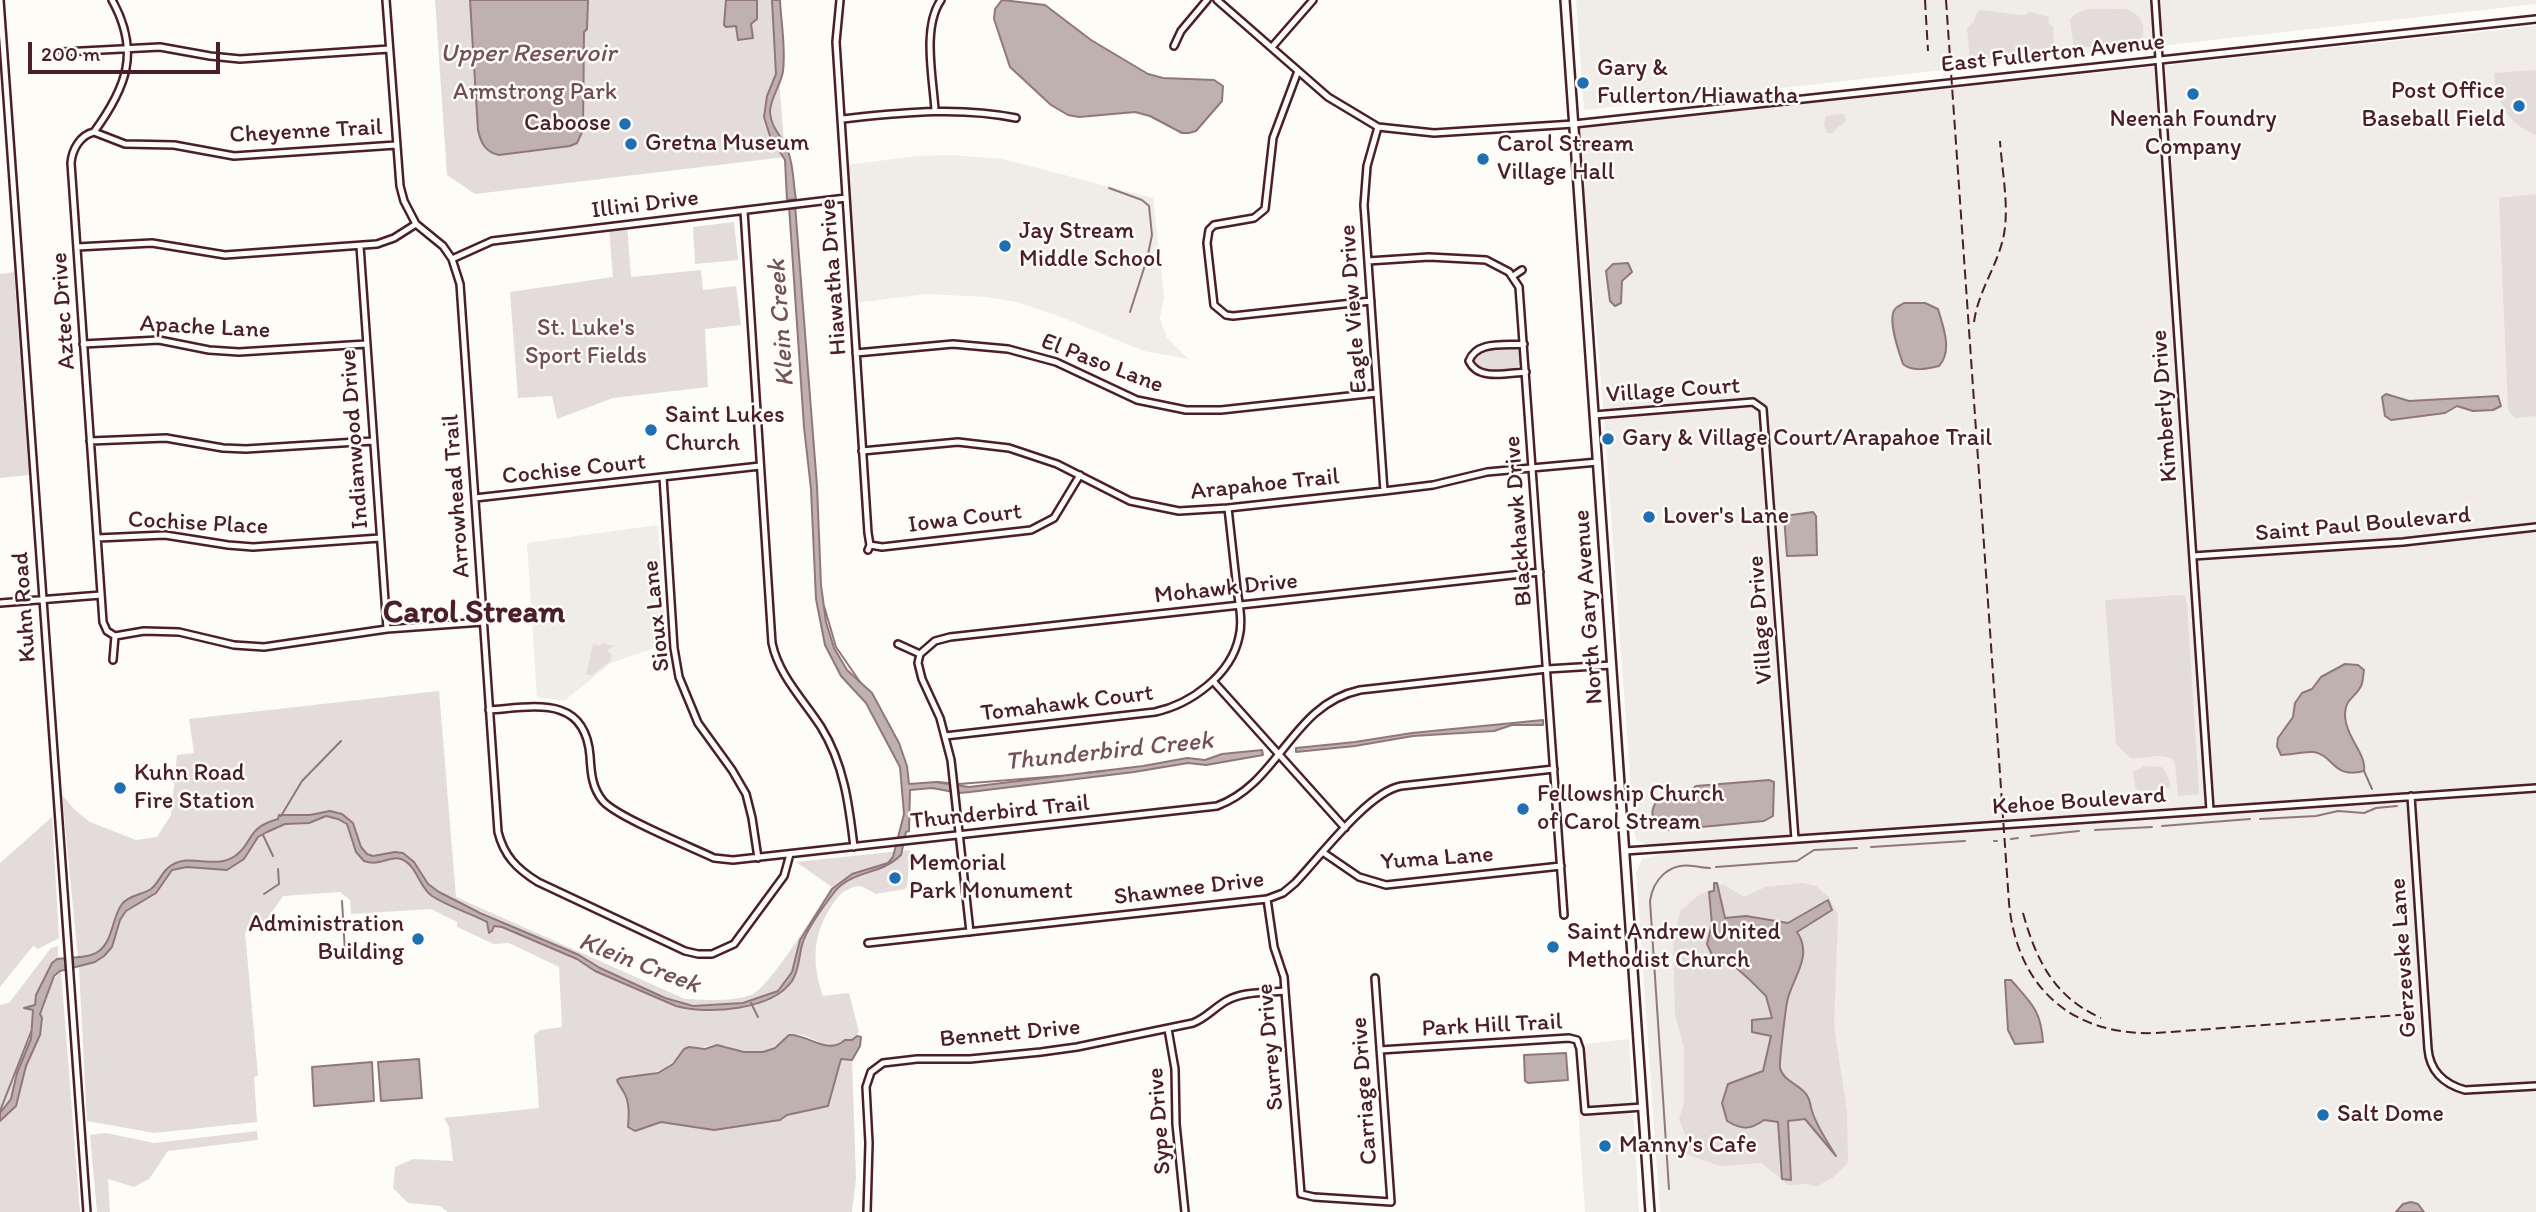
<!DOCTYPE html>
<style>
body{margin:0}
#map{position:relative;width:2536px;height:1212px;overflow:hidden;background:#fdfcf7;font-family:Itim,sans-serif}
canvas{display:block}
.scale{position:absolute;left:28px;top:42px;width:192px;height:32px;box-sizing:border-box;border:4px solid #4a1f2b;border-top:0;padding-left:9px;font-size:21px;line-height:24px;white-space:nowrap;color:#4a1f2b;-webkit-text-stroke:5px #fdfcf7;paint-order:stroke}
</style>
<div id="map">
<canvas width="2536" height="1212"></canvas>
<div class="scale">200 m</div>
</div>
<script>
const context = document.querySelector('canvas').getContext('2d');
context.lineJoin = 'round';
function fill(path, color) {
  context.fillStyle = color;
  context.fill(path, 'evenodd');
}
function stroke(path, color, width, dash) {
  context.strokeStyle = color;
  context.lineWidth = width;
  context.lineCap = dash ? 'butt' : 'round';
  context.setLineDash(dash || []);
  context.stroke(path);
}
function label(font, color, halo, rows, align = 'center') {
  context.font = font + ' Itim,sans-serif';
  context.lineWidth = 5;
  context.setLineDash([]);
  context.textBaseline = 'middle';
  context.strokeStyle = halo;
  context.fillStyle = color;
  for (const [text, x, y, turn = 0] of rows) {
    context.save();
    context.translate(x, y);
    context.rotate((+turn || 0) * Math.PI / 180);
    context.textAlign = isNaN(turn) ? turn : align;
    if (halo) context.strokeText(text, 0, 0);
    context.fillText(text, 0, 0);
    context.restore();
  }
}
const built = new Path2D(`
 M 1576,0 L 2536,0 L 2536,4 L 1584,110 Z
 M 2536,26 L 2536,783 L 1649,845 L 1636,840 L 1634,831 L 1602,392 L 1578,128 Z
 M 952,155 L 1002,159 L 1153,198 L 1164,297 L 1160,319 L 1167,338 L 1188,359 L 1144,351 L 1056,315 L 1017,302 L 987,297 L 926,294 L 855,303 L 846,165 L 918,156 Z
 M 658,525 L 666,644 L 611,663 L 564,701 L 537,697 L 527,543 Z
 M 2536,791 L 2536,1212 L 1660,1212 L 1636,872 L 1642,859 L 1679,850 Z
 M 1629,1039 L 1639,1212 L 1585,1212 L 1578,1109 L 1581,1108 L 1576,1045 Z`);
const green = new Path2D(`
 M 435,0 L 773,0 L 785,157 L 475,194 L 447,175 Z
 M 2125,9 C 2142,13 2148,28 2140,44 L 2074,48 L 2070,20 C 2078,4 2109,10 2125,9 Z
 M 1981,10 L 2020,15 L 2026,15 L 2029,12 L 2049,17 L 2048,23 L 2053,26 L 2054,48 L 1970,61 L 1967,28 L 1973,23 L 1978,11 Z
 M 2536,70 L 2536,135 C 2509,125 2495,101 2494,73 Z
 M 1838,114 L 1844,114 L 1846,121 L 1838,127 L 1833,133 L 1827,133 L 1824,124 L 1826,116 Z
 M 2536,194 L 2536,416 L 2515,418 L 2508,410 L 2499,198 Z
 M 734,222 L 738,260 L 695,264 L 693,227 Z
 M 627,225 L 631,277 L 701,270 L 703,290 L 736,286 L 741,325 L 705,329 L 708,387 L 613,398 L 557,419 L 552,396 L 518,398 L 510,292 L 613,277 L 609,227 Z
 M 14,272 L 29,475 L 0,478 L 0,274 Z
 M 1512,348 L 1519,351 L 1520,365 C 1509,373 1485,373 1473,365 L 1474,355 L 1480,351 Z
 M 2180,595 L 2185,596 L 2187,604 L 2199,791 L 2199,794 L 2178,796 L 2175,763 L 2172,759 C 2159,752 2144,760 2130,758 L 2116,744 L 2105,600 Z
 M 602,643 L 614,646 L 607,650 L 612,655 L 610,661 L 591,676 L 586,674 L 593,644 L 600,646 Z
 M 439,691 L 456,897 L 685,999 C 706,1000 731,1002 751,995 C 770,988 818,907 832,887 L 796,862 L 910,850 L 907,886 L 905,889 L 876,894 L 861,886 C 845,887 839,895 831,907 C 812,936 812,964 823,996 L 849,993 L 859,1032 C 856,1038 852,1040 845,1040 C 829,1054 817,1038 802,1035 C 798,1034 794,1035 790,1035 C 775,1047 764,1055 744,1052 C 735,1050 727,1044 717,1045 C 707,1045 696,1049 684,1049 C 665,1074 653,1074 624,1076 L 618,1085 C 626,1094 632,1110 628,1121 L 634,1131 L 661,1122 L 713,1129 L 780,1120 L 787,1115 L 828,1106 L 842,1058 L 852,1060 L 856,1179 L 852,1212 L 448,1212 L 440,1206 L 408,1203 L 393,1188 L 395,1167 L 413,1159 L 453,1161 L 449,1127 L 444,1118 L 539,1108 L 534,1035 L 540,1030 L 562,1027 L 559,967 L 509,943 L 494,944 L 457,927 L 457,922 L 431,909 L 351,914 L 350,900 L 340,892 L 283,896 L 266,921 L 245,932 L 258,1076 L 254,1077 L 257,1122 L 154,1133 L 87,1121 L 79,968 L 62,795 L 75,810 L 90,822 L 136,840 L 157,837 L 171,815 L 177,755 L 194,753 L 189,719 ZM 834,887 L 837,889 L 805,936 L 792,981 L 779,994 L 764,1001 L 717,1010 L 689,1010 L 676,1006 L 595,971 L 577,959 L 502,927 L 494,926 L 492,931 L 488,922 L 450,904 L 454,900 L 579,955 L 600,968 L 666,998 L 693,1006 L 709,1007 L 743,1003 L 778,991 L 792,972 L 800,940 Z
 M 2144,766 L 2162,767 L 2169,779 L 2170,787 L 2153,791 L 2136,790 L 2133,772 Z
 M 52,817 L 59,938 L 38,949 L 33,946 L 0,987 L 0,863 Z
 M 1802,883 L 1816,886 L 1829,897 L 1838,915 L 1834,1026 L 1847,1111 L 1848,1163 L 1832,1178 L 1816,1187 L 1808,1184 L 1788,1185 L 1762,1163 L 1720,1166 L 1686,1154 L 1687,1138 L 1679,1120 L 1684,1102 L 1684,1048 L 1675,1014 L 1673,938 L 1681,910 L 1699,895 L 1723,884 L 1744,897 L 1765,887 Z
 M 58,946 L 58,959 L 47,971 L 35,1005 L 24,1008 L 33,1010 L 31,1039 L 17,1073 L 11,1099 L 0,1113 L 0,1005 L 9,1003 L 51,948 Z
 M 61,971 L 80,1212 L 0,1212 L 0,1121 L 16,1106 L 26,1066 L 40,1035 L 40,1014 L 50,983 Z
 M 257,1131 L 258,1140 L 168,1151 L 149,1179 L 134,1187 L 108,1179 L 110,1212 L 97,1212 L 90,1135 L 106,1133 L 154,1143 Z`);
const water = new Path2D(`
 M 470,0 L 588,0 L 587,29 L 584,32 L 583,130 L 577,143 L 570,146 L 499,155 C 485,152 481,143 478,130 Z
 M 726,0 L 757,0 L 757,19 L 751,24 L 753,38 L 738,40 L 736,26 L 726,27 L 724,25 Z
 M 772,0 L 780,0 C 781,23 786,48 783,71 C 781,85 770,98 770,112 C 771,129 783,137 788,151 C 794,167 793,184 796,199 L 787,200 L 785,160 L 770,136 L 764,117 L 767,96 L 776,74 Z
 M 1002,0 L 1045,5 L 1091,40 L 1148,74 L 1163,78 L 1214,80 L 1223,86 L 1222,101 L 1196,131 L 1189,133 L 1182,133 L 1150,116 L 1135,112 L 1079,117 L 1068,115 L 1051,105 L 1010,67 L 994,19 L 995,9 Z
 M 795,205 L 817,486 L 821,585 L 826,622 L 834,648 L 847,670 L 872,693 L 899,743 L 907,766 L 909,784 L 936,782 L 969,787 L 1143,766 L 1187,758 L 1205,760 L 1222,754 L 1262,750 L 1263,755 L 1206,765 L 1188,763 L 1134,772 L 970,792 L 959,793 L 932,788 L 910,790 L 909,831 L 906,832 L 901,855 C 881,875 854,870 836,890 C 826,903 806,929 802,945 C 799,956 799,971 792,981 C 772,1010 707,1015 676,1006 L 595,971 L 577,959 L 502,927 L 494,926 L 492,931 L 489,933 L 487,922 C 470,913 449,907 432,896 C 419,887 417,865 401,859 C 390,855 380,867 364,861 L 356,852 L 347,824 L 338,819 L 326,816 L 309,823 L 285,824 L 267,832 L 258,837 L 244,859 L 227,870 L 187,867 L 172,870 L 156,893 L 126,911 L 120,920 L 112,947 L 104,956 L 95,962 L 60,971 L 54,976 L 40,1014 L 42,1018 L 40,1035 L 26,1066 L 16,1106 L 0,1121 L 0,1113 L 11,1099 L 17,1073 L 31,1039 L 33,1010 L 24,1008 L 35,1005 L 36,995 L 52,963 L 57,959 C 69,957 89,959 99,951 C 113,941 112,917 122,904 C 129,895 142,895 151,889 C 160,882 162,870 172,865 C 191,853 215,870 235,856 C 254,843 245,828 278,819 L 279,815 L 310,815 L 330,811 L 342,814 L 353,823 L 361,847 L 367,854 L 373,856 L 395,852 L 403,853 L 414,862 L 428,884 L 439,892 L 480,913 L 579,955 L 600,968 L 665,998 L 693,1006 L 743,1003 L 778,991 L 792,972 L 800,940 L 832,889 L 852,874 L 888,863 L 893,857 L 904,814 L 900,767 L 866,703 L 841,676 L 825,645 L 816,599 L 811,489 L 804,427 L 789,206 Z
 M 1628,263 L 1632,272 L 1622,281 L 1621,303 L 1615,306 L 1610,301 L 1606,271 L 1613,264 Z
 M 1904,303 L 1925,303 L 1938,309 C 1943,327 1953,350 1939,366 C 1927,369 1912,372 1903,364 C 1899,352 1887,319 1895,309 C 1897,306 1901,305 1904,303 Z
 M 2386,394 L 2409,401 L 2498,396 L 2501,406 L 2493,410 L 2473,411 L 2457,406 L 2445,413 L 2391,420 L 2385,416 L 2382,397 Z
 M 1813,512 L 1816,516 L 1817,555 L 1787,556 L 1784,516 Z
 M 2345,664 L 2358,665 L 2364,670 C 2363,675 2363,683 2361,686 C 2355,698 2345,699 2345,714 C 2345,737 2367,754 2364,771 C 2332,779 2335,756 2314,752 C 2307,751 2291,755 2281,755 L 2277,746 L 2278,738 L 2293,717 L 2295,703 L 2302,693 L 2312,689 L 2321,677 Z
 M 1543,720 L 1543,725 L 1512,725 L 1494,731 L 1413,736 L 1355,746 L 1296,752 L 1296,748 L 1355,742 L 1412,733 Z
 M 1769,780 L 1774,782 L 1773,816 L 1764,821 L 1670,830 C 1655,828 1647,814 1657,801 L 1680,798 L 1696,786 Z
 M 1714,883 L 1717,883 L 1725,918 L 1746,916 L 1788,923 L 1828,900 L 1832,910 L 1797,932 C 1813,955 1794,976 1788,998 C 1786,1004 1779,1063 1780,1068 C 1783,1081 1799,1084 1806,1094 C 1811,1100 1810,1107 1813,1114 C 1818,1128 1828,1143 1836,1156 L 1805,1119 L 1788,1121 L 1791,1180 L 1782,1179 L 1778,1122 L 1764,1120 C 1750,1130 1742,1130 1727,1121 L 1722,1103 L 1728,1084 L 1763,1071 L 1771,1036 L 1752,1032 L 1752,1020 L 1772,1018 L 1766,996 L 1751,981 L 1732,964 L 1714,959 L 1707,944 L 1712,924 L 1709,892 L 1714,891 Z
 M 2005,980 L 2011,980 C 2031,1003 2041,1010 2043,1042 L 2015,1044 L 2008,1030 Z
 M 789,1035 C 809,1034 827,1056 845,1040 L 852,1040 L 857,1036 L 861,1037 L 860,1046 L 852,1060 L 841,1059 L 828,1106 L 787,1115 L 780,1120 L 714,1130 L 661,1122 L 635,1131 L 628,1127 C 629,1115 630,1101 623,1091 C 621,1087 618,1084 617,1080 L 620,1078 L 658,1073 L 673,1064 L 684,1049 L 689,1047 L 705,1049 L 717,1045 L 744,1052 L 763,1052 L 775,1048 Z
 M 1566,1053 L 1568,1080 L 1528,1083 L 1525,1081 L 1524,1055 Z
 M 419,1059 L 422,1098 L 381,1101 L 378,1062 Z
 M 372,1062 L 374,1101 L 314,1106 L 312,1067 Z
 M 2411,1202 L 2418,1204 L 2424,1212 L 2396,1212 L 2403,1204 Z`);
const stream = new Path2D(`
 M 1109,188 L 1142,200 L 1149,206 L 1152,235 L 1147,259 L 1130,312
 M 824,606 L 836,647 L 860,682
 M 2364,771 L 2372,789
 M 1085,773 L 1104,771
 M 937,782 L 948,783
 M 959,784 L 1060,776
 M 281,816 L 302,781 L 341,741
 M 2260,819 L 2316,816 L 2338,811 L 2364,813 L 2376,808 L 2397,806
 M 2162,826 L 2250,819
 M 2095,830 L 2152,827
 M 263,835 L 273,856
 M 2031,836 L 2079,831
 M 2011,839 L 2018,838
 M 1994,841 L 1997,841
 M 1871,847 L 1965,841
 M 1716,867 L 1797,861 L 1814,850 L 1857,848
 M 264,894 L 279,884 L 278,869
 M 342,901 L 345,952
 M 751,1003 L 758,1017
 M 0,1111 L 31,1032
 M 1669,1189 L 1650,901 C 1653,880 1669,862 1693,866 C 1700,867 1703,868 1710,868`);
const street = new Path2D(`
 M 0,0 L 87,1212
 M 112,0 C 141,52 126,88 94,132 C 80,135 72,150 71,163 L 103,622 L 107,631 L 115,636
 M 386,0 L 400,186 L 404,201 L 416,224 L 443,246 L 452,259 L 460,284 L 498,832 C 504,856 517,869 538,882 L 685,951 L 698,954 L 712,954 L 734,944 L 784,876 L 790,854
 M 840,0 L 836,42 L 868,533 L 870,545 L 868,550
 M 1217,0 L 1328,97 L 1378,127 L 1434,133 L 1574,124 L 2536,19
 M 2155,0 L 2210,810
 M 1174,46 L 1181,31 L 1207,0
 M 1272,47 L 1313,0
 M 63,52 L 160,47 L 210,56 L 240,59 L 389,49
 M 1298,71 L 1273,138 L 1265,209 L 1254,218 L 1214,225 L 1209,230 L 1207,243 L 1214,305 L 1226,315 L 1233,316 L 1371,301
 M 935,110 C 933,78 922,27 941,0
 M 841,119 C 900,113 957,106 1016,118
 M 1378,127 L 1367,166 L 1364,205 L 1384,491
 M 94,132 L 125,144 L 174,145 L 234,156 L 396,145
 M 744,211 L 772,643 C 779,676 803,699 821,727 C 844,764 849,805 854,847
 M 360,246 L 387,629
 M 77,247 L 152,243 L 225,255 L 377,244 L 394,238 L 416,224
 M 452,259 L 492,241 L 846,198
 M 1368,261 L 1429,257 L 1486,260 L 1509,272 L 1519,287 L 1564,915
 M 1513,276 L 1522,270
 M 83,344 L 159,340 L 209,350 L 239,352 L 366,344
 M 1524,344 C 1505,346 1477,340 1469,361 C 1478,381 1507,373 1526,372
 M 856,353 L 953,344 L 1008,349 L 1056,362 L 1137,400 L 1186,410 L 1221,410 L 1377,393
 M 1594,415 L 1753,402 L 1763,409 L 1795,839
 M 90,441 L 166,438 L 223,448 L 246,449 L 373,441
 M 862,451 L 958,442 L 1009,448 L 1057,464 L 1130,501 L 1179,511 L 1228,508 L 1384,491 L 1433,485 L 1487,472 L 1598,462
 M 663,477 L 674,648 L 679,677 L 698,723 L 732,770 L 746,794 L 752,818 L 758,858
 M 475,498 L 760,466
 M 97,538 L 165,535 L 228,545 L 253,547 L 380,538
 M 870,545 L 882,547 L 1031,530 L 1054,518 L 1080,475
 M 2193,556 L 2403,542 L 2536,527
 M 0,603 L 101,595
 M 115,636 L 144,631 L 179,632 L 234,645 L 264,647 L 387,629 L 483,622
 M 898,644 L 920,654
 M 920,654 L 935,641 L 950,637 L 1540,572
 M 920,654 L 918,663 L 922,679 L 940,718 L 951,760 L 970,932
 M 113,660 L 115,636
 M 1213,681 L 1345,828
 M 489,710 C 533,707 585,694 590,756 C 591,773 592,788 603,801 C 617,817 691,847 714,858 L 733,860 L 1217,806 C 1280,783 1291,705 1360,690 L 1547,669 L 1612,665
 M 945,736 L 1155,712 C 1191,704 1231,675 1239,637 C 1243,622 1239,604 1237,589 C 1234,562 1231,535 1228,508
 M 2411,796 L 2428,1049 C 2430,1072 2444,1084 2465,1090 L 2536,1086
 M 1625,851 L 2536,788
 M 1324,853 L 1359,877 L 1386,885 L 1561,866
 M 1267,899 L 1274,947 L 1284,977 L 1285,991 L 1301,1194 L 1314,1197 L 1391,1202 L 1375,978
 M 868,943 L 1267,899 L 1283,893 L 1295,883 C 1320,857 1368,792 1401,786 L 1554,769
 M 1168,1029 L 1175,1069 L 1176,1124 L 1185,1212
 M 1380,1050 L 1569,1038 L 1577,1040 L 1580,1049 L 1585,1111 L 1643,1107
 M 867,1212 L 869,1143 L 866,1087 L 871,1072 L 883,1063 L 917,1059 L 970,1059 L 1041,1052 L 1077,1047 L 1193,1023 C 1206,1018 1214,1008 1226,1001 C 1243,991 1266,993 1285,991`);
const secondary = new Path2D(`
 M 1565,0 L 1650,1212`);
const rail = new Path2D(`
 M 1925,0 L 1928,51
 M 1946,0 L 2009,903 C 2017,987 2071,1036 2156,1033 L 2413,1014
 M 1974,322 C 1978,292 1996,268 2003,239 C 2010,209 2002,172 2000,141
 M 2023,913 C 2036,960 2054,997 2101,1018`);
const markers = [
 [1583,83,7,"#1f6fb2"],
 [2193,94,7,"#1f6fb2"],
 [2519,106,7,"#1f6fb2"],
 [625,124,7,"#1f6fb2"],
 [631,144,7,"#1f6fb2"],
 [1483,159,7,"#1f6fb2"],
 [1005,246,7,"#1f6fb2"],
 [651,430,7,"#1f6fb2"],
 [1608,439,7,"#1f6fb2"],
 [1649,517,7,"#1f6fb2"],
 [120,788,7,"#1f6fb2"],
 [1523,809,7,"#1f6fb2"],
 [895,878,7,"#1f6fb2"],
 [418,939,7,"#1f6fb2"],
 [1553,947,7,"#1f6fb2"],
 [2323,1115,7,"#1f6fb2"],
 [1605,1146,7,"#1f6fb2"]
];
const streetNames = [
 ["East Fullerton Avenue",2053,54,-6],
 ["Cheyenne Trail",306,132,-3],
 ["Illini Drive",645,205,-7],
 ["Hiawatha Drive",834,277,-94],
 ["Eagle View Drive",1354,309,-94],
 ["Aztec Drive",64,311,-94],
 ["Apache Lane",205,328,3],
 ["El Paso Lane",1102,364,21],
 ["Village Court",1673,391,-4],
 ["Kimberly Drive",2165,406,-94],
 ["Indianwood Drive",355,439,-94],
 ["Cochise Court",574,470,-6],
 ["Arapahoe Trail",1265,485,-6],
 ["Arrowhead Trail",457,496,-94],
 ["Iowa Court",965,519,-7],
 ["Blackhawk Drive",1519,521,-94],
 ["Cochise Place",198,524,3],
 ["Saint Paul Boulevard",2363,525,-5],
 ["Mohawk Drive",1226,589,-6],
 ["Kuhn Road",25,607,-94],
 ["North Gary Avenue",1589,607,-94],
 ["Sioux Lane",657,616,-96],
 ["Village Drive",1761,620,-94],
 ["Tomahawk Court",1067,704,-7],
 ["Kehoe Boulevard",2079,802,-4],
 ["Thunderbird Trail",1000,813,-6],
 ["Yuma Lane",1437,859,-4],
 ["Shawnee Drive",1189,889,-7],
 ["Gerzevske Lane",2404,958,-94],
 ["Park Hill Trail",1492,1026,-3],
 ["Bennett Drive",1010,1034,-5],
 ["Surrey Drive",1271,1047,-95],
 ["Carriage Drive",1365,1091,-94],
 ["Sype Drive",1160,1121,-94]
];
const poiNames = [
 ["Gary &",1597,69],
 ["Fullerton/Hiawatha",1597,97],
 ["Post Office",2505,92,"right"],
 ["Baseball Field",2505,120,"right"],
 ["Neenah Foundry",2193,120,"center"],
 ["Company",2193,148,"center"],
 ["Caboose",611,124,"right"],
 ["Gretna Museum",645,144],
 ["Carol Stream",1497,145],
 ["Village Hall",1497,173],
 ["Jay Stream",1019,232],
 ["Middle School",1019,260],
 ["Saint Lukes",665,416],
 ["Church",665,444],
 ["Gary & Village Court/Arapahoe Trail",1622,439],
 ["Lover's Lane",1663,517],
 ["Kuhn Road",134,774],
 ["Fire Station",134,802],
 ["Fellowship Church",1537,795],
 ["of Carol Stream",1537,823],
 ["Memorial",909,864],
 ["Park Monument",909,892],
 ["Administration",404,925,"right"],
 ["Building",404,953,"right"],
 ["Saint Andrew United",1567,933],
 ["Methodist Church",1567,961],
 ["Salt Dome",2337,1115],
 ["Manny's Cafe",1619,1146]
];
const parkNames = [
 ["Armstrong Park",535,93],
 ["St. Luke's",586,329],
 ["Sport Fields",586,357]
];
const waterNames = [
 ["Upper Reservoir",528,54],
 ["Klein Creek",782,323,-94],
 ["Thunderbird Creek",1109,752,-6],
 ["Klein Creek",639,964,21]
];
const districtNames = [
 ["Carol Stream",474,614]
];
fill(built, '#f0ece8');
fill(green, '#e3dcda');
fill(water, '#c0b1b1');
stroke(water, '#91777b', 2);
stroke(stream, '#91777b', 2);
stroke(street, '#4a1f2b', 10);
stroke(secondary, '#4a1f2b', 12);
stroke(street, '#fdfcf7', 5);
stroke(secondary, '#fdfcf7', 7);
stroke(rail, '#4a1f2b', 2, [10, 5]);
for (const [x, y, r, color] of markers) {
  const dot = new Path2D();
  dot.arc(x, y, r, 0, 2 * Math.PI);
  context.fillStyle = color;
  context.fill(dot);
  stroke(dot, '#fdfcf7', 2.5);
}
label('24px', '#4a1f2b', '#fdfcf7', streetNames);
label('24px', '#4a1f2b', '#fdfcf7', poiNames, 'left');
label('24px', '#704e57', '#fdfcf7', parkNames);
label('italic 26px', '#73525a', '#fdfcf7', waterNames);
label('bold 32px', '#4a1f2b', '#fdfcf7', districtNames);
</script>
